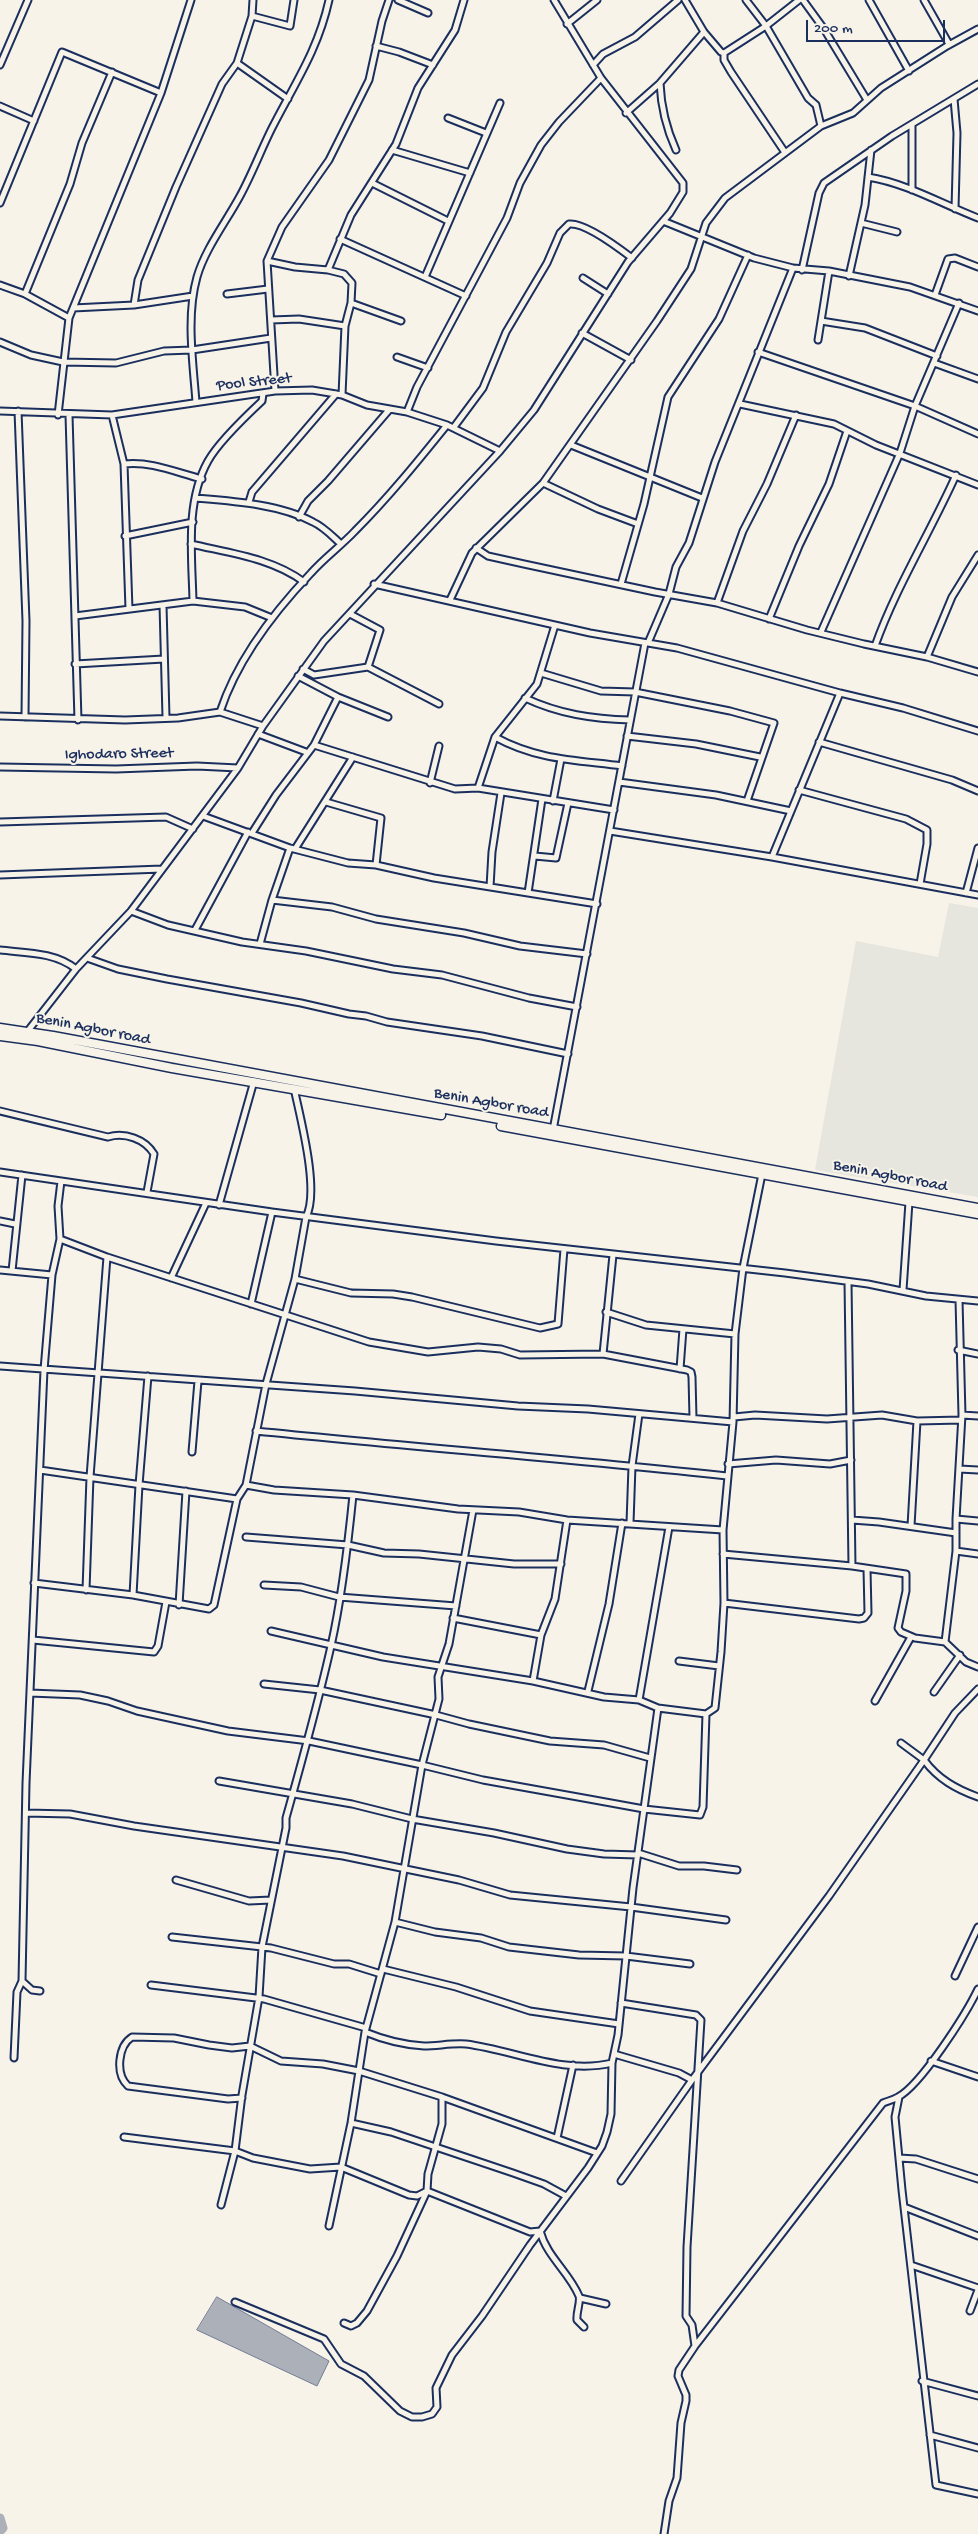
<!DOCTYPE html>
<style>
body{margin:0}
#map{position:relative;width:978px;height:2534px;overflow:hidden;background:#f7f3e8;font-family:"Gochi Hand",sans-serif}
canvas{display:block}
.scale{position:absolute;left:806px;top:20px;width:139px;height:22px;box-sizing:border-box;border:2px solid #1b2f5e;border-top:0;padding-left:6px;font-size:15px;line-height:18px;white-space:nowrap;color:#1b2f5e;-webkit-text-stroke:4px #f7f3e8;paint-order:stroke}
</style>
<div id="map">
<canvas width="978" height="2534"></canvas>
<div class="scale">200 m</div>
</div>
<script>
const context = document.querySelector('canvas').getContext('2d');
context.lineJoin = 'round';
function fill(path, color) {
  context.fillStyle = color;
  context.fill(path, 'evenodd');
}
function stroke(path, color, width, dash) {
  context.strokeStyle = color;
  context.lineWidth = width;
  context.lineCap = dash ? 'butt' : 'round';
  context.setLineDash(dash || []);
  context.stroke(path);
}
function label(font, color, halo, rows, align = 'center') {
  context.font = font + ' "Gochi Hand",sans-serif';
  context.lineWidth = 4;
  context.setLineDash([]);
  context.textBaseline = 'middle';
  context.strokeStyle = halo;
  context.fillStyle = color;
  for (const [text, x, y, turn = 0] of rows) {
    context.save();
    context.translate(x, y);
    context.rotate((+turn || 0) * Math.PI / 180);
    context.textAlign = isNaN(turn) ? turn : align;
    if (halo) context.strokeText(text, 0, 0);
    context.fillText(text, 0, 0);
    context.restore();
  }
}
const built = new Path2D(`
 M 949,903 L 978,908 L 978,1197 L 815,1170 L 856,941 L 938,957 Z`);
const water = new Path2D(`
 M 217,2297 L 329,2361 L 317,2386 L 197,2330 Z`);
const river = new Path2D(`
 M 0,2518 L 3,2528 L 0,2531`);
const minor = new Path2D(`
 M 398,0 L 428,13
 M 685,0 L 704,32 L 721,52 L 724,53 L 766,26 L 799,0
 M 746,0 L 766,26 L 808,98 L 816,105 L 821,126
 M 803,0 L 824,29 L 867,100
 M 869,0 L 909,71
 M 924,0 L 949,44
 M 252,16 L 290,26 L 294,0
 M 567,24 L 597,0
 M 376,46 L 399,52 L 433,65
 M 724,53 L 724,60 L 731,72 L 784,151
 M 237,63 L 288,99
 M 0,65 L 28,0
 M 593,65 L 603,54 L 635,37 L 678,0
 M 660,83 C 661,107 666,128 676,150
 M 954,99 L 957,133 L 955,209
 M 0,106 L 34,121
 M 626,113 L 660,83 L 704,32
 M 448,118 L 486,133
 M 392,150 L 470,173
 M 868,177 C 906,183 942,204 978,218
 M 372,183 L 448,221
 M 912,190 L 912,124
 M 0,203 L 62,52 L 161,93
 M 663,221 L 754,258 L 793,268 L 829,271 L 910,287 L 978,311
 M 861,223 L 897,232
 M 340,239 L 466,296
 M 267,261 L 295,267 L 328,270 L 351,215 L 396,144 L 418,88 L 455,30 L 464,0
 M 328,270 L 344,274 L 352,283 L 351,303 L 401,321
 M 802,270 L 819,193 L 824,183 L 892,136 L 978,84
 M 849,276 L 865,205 L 871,150
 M 425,277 L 500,103
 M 583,278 L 608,294
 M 0,285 L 25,294 L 69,318
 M 25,294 L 70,184 L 82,143 L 112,72
 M 227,294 L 268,289
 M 935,295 L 948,259 L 955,258 L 978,267
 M 134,305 L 138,280 L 176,187 L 222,84 L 237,63 L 252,16 L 253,0
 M 73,308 L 134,305 L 193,296
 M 271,320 L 299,319 L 345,326
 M 821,321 L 865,328 L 937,356
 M 582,333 L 631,360
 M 818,340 L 829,271
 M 0,342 L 31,355 L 63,362 L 116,363 L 164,351 L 192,350 L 271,338
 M 758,352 L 915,406 L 978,434
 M 397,357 L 428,368
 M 934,363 L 978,379
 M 275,391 L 267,261 L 282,227 L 329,160 L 369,80 L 382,21 L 389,0
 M 342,395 L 345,326 L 351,303
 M 196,402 C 193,362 186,316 197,277 C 205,249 226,222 240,196 C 252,174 261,150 272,128 C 295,83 318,50 329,0
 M 740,404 L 834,424 L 876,445 L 978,485
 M 0,411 L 112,415 L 275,391 L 312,390 L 342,395 L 367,405 L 407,412 L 447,425 L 500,451
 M 18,411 L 26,621 L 25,717
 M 407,412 L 417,387 L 507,218 L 520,183 L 541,145 L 559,122 L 601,78
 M 58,415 L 69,318 L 161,93 L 191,0
 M 69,415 L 78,720
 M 112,415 L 124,464 L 129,609
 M 454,427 L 483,388 L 506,332 L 547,263 L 560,233 L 569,224 C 585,222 619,248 632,258
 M 571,445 L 702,498
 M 124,464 C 151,461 175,472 202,479
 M 543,483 L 598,509 L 638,524
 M 195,498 C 231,501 280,504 313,522 C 324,527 332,536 341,544
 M 249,502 L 252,492 L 336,394
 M 299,517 L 308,501 L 328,481 L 389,410
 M 125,536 L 193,522
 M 191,544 C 229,553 272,558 304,582
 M 476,548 L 488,556 L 524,564 L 655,592 L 717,603 L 807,630 L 864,644 L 927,657 L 978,672
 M 374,584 L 590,633 L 677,648 L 840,693 L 903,708 L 978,731
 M 621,584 L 644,504 L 668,397 L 719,319 L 748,255
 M 450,600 L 472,553 L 543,483 L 657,321 L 691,269 L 706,223 L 725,198 L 821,126 L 853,113 L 881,88 L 947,46 L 978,29
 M 193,601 C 192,556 185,502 208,461 C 218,443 247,415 262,401 L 263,394
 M 717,603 L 743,531 L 767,484 L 796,415
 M 163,605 L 166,717
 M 350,614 L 380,630 L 368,667
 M 75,616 L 193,601 L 245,607 L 272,618
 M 769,619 L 799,546 L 829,484 L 847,431
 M 821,632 L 900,453 L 915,406 L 959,303
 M 648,643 L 669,594 L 676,567 L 689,543 L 715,462 L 793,268
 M 875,646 C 896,587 930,533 956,475
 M 927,657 L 952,597 L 978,555
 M 75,664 L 164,659
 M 303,669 L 314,675 L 368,667 L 439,704
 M 541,673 L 601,691 L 635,692 L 730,711 L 774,723 L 747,801
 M 298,676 L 338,697 L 388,717
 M 525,698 C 559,714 593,719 630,720
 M 220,712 C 237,660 273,613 311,573 C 324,558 341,546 355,531 C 388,498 418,461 447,425
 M 0,716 L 125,720 L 178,718 L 220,712 L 263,726
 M 258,734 L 306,752
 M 627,736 L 696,744 L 760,757
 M 495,737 C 537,760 576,760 622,766
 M 819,742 L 952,780 L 978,791
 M 314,745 L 338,697
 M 0,767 L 116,769 L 197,766 L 238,768
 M 619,782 L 716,795 L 791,811
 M 430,783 L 439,746
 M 478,788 L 495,737 L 537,684 L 555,625
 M 799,790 L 906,819 L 927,830 L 927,844 L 920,884
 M 553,801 L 561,759
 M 326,802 L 381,818 L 376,865
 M 203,816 L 290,848 L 348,863 L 376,865 L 434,878 L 597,904
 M 0,822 L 166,817 L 193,829
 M 610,831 L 772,857 L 978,895
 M 252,833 L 276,795 L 314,745 L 455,789 L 478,788 L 614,810
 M 295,849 L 353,757
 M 535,856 L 556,858 L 568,803
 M 772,857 L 840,693
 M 0,875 L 162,869
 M 490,887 L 492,852 L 501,793
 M 528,893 L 542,799
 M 966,893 L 978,848
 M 272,900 L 332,907 L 376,919 L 464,933 L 520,946 L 587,954
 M 131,911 L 168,925 L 242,942 L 306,951 L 393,969 L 442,975 L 529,998 L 577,1007
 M 195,930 L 248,832
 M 260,944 L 272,900 L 290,848
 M 0,950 C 26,953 55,952 76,969
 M 87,958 L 118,969 L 167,979 L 301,1003 L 349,1014 L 366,1016 L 387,1022 L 482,1036 L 568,1054
 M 27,1032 L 76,969 L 131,911 L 238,768 L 263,726 L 324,641 L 500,451 L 534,410 L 628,262 L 670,213 L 683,192 L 683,183 L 601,78 L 554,0
 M 0,1111 L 108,1137 C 125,1132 145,1139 154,1154 L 147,1192
 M 553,1130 L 645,643
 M 0,1172 L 272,1212 L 496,1241 L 785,1273 L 868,1284 L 926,1296 L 978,1301
 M 219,1205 L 254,1081
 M 0,1221 L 15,1224
 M 60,1239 L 107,1257 L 369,1342 L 428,1352 L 478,1347 L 501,1349 L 520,1355 L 603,1354 L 687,1370 L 691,1372 L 692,1377 L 693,1418
 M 0,1270 L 52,1275
 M 12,1271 L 22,1175
 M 171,1278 L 206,1203
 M 295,1279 L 351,1293 L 393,1294 L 412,1297 L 540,1328 L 558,1324 L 564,1249
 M 848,1282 L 852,1566
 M 903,1290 L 909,1202
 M 251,1304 L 272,1212
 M 606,1312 L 646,1325 L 735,1334
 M 958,1350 L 978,1354
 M 603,1354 L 613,1255
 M 0,1366 L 355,1391 L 518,1406 L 588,1409 L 733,1422
 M 680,1369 L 683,1329
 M 962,1415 L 978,1416
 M 734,1417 L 755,1415 L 827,1419 L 882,1415 L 917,1421 L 961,1420
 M 256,1431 C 413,1447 570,1459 727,1476
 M 192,1452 L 198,1381
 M 728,1464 L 776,1460 L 830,1464 L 851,1460
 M 959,1469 L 978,1470
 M 40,1470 L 237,1499
 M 246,1485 L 274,1490 L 353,1495 L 458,1509 L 519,1512 L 567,1520 L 723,1530
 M 956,1519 L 978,1521
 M 852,1520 L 879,1522 L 956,1533
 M 630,1523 L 632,1466 L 639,1414
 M 911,1526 L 917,1421
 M 246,1537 L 348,1545 L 384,1553 L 419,1554 L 514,1564 L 561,1564
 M 956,1551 L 978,1554
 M 723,1554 L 852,1566 L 906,1574 L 906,1591 L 898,1628 L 901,1632 L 915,1638 L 945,1642 L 966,1662 L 978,1667
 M 34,1583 L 133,1595 L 209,1609 L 214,1605 L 237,1499 L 246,1485 L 266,1384 L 295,1279 L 306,1217 C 320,1191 300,1117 294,1088
 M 264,1585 L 301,1587 L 339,1597 L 456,1606
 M 86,1590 L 90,1477 L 107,1257
 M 133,1595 L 139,1485 L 148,1376
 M 724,1603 L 859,1619 L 864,1618 L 868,1613 L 867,1569
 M 179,1605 L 186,1491
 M 453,1618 L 541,1635
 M 271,1631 L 383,1657 L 533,1681 L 604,1697 L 639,1700 L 658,1708 L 706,1714 L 715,1708 L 721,1652 L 724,1603 L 723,1530 L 733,1422 L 735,1334 L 743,1268 L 762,1174
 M 33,1640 L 154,1652 L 158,1646 L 166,1602
 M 945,1642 L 956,1551 L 956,1519 L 962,1415 L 959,1300
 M 679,1661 L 719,1666
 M 533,1681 L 541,1635 L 555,1599 L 567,1520
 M 264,1684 L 320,1690 L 436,1715 L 469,1724 L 550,1741 L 604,1745 L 650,1758
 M 588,1691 L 609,1604 L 622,1523
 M 934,1692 L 960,1655
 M 30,1693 L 80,1695 L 108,1701 L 137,1711 L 228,1731 L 309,1741 L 422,1765 L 483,1780 L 589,1799 L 644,1809 L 700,1815 L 703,1807 L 706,1714
 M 639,1700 L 669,1527
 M 875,1701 L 911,1637
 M 901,1743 L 924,1760 L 955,1713 L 978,1689
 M 219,1781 L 352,1804 L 412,1819 L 494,1833 L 567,1849 L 604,1854 L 638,1855
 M 26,1813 L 70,1814 L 134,1826 L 343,1856 L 459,1880 L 510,1895 L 631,1907 L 726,1920
 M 638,1853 L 679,1866 L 704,1866 L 737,1870
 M 176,1880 L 249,1901 L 271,1900
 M 395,1922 L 435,1932 L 481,1938 L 509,1947 L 579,1955 L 626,1956 L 690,1964
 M 172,1937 L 271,1948 L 334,1964 L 349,1964 L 381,1974
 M 383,1969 L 456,1987 L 530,2011 L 619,2024
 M 955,1976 L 978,1927
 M 22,1981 L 32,1990 L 40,1991
 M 151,1985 L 264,1999 L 366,2028
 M 621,2003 L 696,2015 L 701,2020 L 687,2247 L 686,2316 L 692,2325 L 695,2346
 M 365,2032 C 382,2039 405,2045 424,2046 C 438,2046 451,2043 466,2044 C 514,2050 563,2075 612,2063
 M 614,2054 L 679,2073 L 692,2080 L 829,1896 L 924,1760 C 938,1779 956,1789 978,1797
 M 14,2058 L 17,1992 L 22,1981 L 26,1783 L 44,1370 L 52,1275 L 60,1239 L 58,1206 L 61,1181
 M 931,2061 L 978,2077
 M 899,2097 L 895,2117 L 902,2190 L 936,2485 L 978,2494
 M 242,2098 L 228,2099 L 128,2086 C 115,2074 118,2046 132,2037 L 174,2038 L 209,2045 L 232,2048 L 250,2046 L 281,2061 L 323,2064 L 359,2071 L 442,2097 L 597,2153
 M 351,2123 L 391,2132 L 513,2173 L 544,2184 L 566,2196
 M 124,2137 L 235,2151 L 253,2158 L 310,2169 L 341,2167 L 409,2195 L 417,2196 L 427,2191 L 530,2232 L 540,2231
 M 557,2138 L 573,2065
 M 899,2158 L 916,2159 L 978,2179
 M 621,2181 L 692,2080
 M 221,2205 L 235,2151 L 242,2095 L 259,1997 L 262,1947 L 286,1828 L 286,1818 C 302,1761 318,1704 331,1646 C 342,1597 348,1545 353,1495
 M 904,2207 L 978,2236
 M 329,2226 L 351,2123 L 365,2032 L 395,1922 L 422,1765 L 439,1699 L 438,1677 L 449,1644 L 473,1510
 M 540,2231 C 547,2257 569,2272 579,2296 C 581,2302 576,2312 577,2320 L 584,2327
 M 911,2265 L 978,2288
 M 580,2298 L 606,2304
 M 235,2302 L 324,2339 L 341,2364 L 364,2376 L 400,2411 L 412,2417 L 422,2417 L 432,2414 L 437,2407 L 436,2388 L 452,2355 L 482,2316 L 530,2245 L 588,2168 L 602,2146 L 607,2132 L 611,2114 L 612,2063 L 618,2035 L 633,1888 L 658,1708
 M 970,2311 L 978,2290
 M 344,2323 L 351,2326 L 357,2323 L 367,2311 L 397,2256 L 427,2191 L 428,2174 L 442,2124 L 442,2097
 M 922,2381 L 978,2396
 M 930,2435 L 978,2448
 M 664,2534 L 669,2501 L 677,2478 L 681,2423 L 686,2401 L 686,2395 L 678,2376 L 679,2370 L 695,2346 L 883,2103 C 888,2101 893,2100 898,2097 C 921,2085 966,2014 978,1989`);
const highway = new Path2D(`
 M 0,1028 L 53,1036 L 978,1208
 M 0,1036 L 38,1041 L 172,1068 L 441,1115
 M 501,1126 L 978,1214`);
const streetNames = [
 ["Pool Street",254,383,-6],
 ["Ighodaro Street",119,755,-1],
 ["Benin Agbor road",93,1030,11],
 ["Benin Agbor road",491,1104,10],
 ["Benin Agbor road",890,1177,11]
];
fill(built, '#e6e5de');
fill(water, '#acb0b9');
stroke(water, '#727c95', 1);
stroke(river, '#acb0b9', 9);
stroke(minor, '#1b2f5e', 9);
stroke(highway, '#1b2f5e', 11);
stroke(minor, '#f7f3e8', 5);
stroke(highway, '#f7f3e8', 8);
label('16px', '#1b2f5e', '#f7f3e8', streetNames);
</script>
